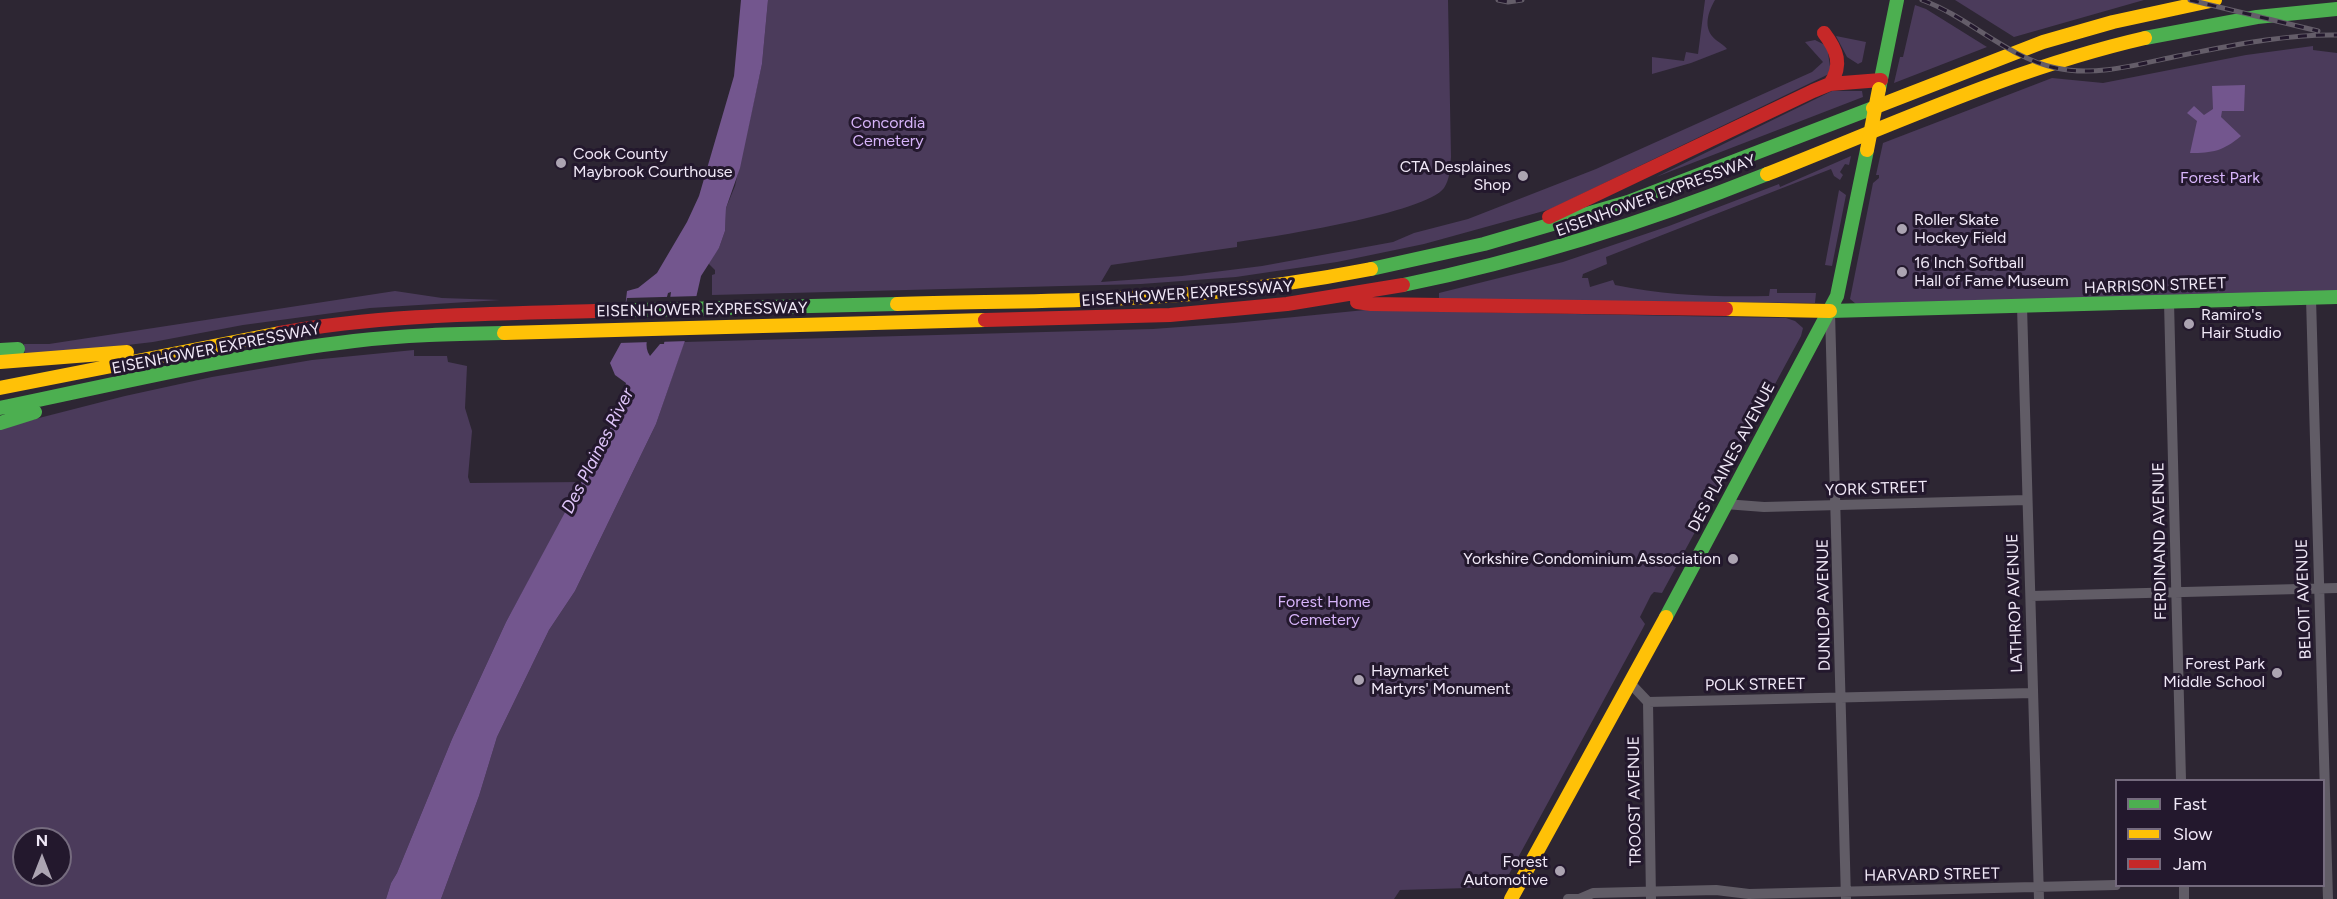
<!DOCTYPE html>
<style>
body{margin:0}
#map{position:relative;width:2337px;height:899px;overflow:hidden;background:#2d2633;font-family:Figtree,sans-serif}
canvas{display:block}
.legend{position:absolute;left:2115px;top:779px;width:210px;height:108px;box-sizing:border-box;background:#23182d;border:2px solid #756b7e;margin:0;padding:8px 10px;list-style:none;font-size:18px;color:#f0e8f7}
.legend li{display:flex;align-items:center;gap:12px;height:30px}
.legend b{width:30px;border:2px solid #756b7e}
.north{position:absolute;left:12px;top:827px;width:60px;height:60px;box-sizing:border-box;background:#23182d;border:2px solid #756b7e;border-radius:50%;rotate:0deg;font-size:16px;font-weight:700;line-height:24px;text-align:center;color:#f0e8f7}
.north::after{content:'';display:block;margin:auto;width:21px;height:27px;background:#aca4b2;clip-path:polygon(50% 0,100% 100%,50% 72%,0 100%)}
</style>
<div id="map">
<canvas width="2337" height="899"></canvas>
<ul class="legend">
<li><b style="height:8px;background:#4caf50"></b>Fast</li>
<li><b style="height:8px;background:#ffc107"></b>Slow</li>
<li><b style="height:8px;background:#c62828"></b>Jam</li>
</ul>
<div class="north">N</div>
</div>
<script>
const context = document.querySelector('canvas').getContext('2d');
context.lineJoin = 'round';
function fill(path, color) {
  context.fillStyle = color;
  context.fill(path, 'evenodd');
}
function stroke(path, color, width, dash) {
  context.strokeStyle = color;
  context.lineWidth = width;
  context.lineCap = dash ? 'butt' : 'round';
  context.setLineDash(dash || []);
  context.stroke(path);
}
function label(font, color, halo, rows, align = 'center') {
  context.font = font + ' Figtree,sans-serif';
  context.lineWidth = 6;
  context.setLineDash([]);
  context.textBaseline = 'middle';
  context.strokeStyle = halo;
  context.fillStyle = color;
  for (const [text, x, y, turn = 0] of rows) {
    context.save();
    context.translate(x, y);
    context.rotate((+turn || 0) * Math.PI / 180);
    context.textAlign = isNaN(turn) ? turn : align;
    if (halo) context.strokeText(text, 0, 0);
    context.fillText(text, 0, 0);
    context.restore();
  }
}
const green = new Path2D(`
 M 768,0 L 1448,0 L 1451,157 C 1450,168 1450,179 1444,188 C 1426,213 1273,237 1237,242 L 1237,247 L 1111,265 L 1101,282 L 1182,276 L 1262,266 L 1393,242 L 1414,233 L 1468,219 L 1596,169 L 1812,72 L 1823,62 L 1805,42 L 1815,40 L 1827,46 L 1831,73 L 1551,209 L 1424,244 L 1337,262 L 1236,277 L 1141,284 L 712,295 L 712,275 L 715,274 L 715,270 L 708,263 L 719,248 L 725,231 L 726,208 L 735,186 L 762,64 Z
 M 1705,0 L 1715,0 C 1708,12 1702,29 1716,40 C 1720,43 1725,46 1727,49 L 1691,63 L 1652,74 L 1652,57 L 1684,61 L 1686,52 L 1698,54 Z
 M 1955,0 L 2144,0 L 2014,37 Z
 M 1915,5 L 1926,9 L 1987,47 L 1894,83 L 1900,57 L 1903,57 Z
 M 1836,36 L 1866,42 L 1862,62 L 1858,64 L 1847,57 Z
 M 2313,46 L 2313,50 L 2337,53 L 2337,291 L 1856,304 L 1850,299 L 1873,183 L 1879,178 L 1879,175 L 1876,175 L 1883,143 L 2052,78 L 2103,83 L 2246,55 Z
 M 1832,91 L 1862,91 L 1863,97 L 1656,177 Z
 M 1851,156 L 1849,165 L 1845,164 L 1840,172 L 1843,175 L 1840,180 L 1834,176 L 1831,169 L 1606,257 L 1607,264 L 1583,274 L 1582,278 L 1588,278 L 1590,287 L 1613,280 L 1615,285 C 1668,296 1715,297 1769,296 L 1770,289 L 1777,289 L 1777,293 L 1816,293 L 1815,303 L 1439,300 L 1439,293 L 1563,262 L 1669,226 L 1779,184 L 1780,187 Z
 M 1839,190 L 1846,195 L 1832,266 L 1825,265 Z
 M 395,291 L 442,298 L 500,300 L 370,308 L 243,325 L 153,342 L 25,357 L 24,344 L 49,344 Z
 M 1365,310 L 1786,318 L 1795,321 L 1803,328 L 1801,336 L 1662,593 L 1654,592 L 1651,595 L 1640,617 L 1645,624 L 1643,628 L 1502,887 L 1400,890 L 1394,899 L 441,899 L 479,796 L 497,737 L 549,630 L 575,591 L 656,424 L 684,342 L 1153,329 L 1234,323 Z
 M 414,350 L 414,356 L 447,356 L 448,362 L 467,366 L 465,408 L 472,431 L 468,477 L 470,483 L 583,482 L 506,622 L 452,739 L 397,873 L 391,883 L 386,899 L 0,899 L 0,428 L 125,396 L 212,377 L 312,360 ZM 24,839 L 60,839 L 60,875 L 24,875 Z`);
const water = new Path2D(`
 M 741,0 L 768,0 L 762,64 L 740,168 L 726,208 L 725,231 L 719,248 L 701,276 L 689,329 L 656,424 L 575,591 L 549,630 L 497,737 L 479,796 L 441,899 L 386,899 L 391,883 L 397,873 L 452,739 L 506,622 L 619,412 L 626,383 L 615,375 L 610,363 L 621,343 L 627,291 L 638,288 L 657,273 L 687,222 L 699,196 L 734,76 ZM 671,292 L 664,344 L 660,344 L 650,356 C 637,337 665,310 668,293 Z
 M 2245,85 L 2244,111 L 2222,111 L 2221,117 L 2241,136 C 2223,151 2213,153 2190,153 L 2197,121 L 2187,113 L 2194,106 L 2204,115 L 2213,109 L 2212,86 Z`);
const pier = new Path2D(`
 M 699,296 L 692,330 L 687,341 L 658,342 L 661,341 L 667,302 L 655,325 L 651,342 L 618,343 L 627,298 Z`);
const street = new Path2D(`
 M 2311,298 L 2328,899
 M 2169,302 L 2181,780
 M 2022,306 L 2039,899
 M 1830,312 L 1846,899
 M 1725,504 L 1764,507 L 2027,500
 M 2031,596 L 2337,588
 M 1630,683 L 1648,702 L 2033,693
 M 1648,702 L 1651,899
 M 2184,886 L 2184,899
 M 1568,899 L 1579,899 L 1593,893 L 1716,890 L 1749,894 L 2116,885`);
const fast = new Path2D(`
 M 2145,38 L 2257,17 L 2337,9
 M 1879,89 L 1897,0
 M 1371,269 L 1484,244 L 1628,202 L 1873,108
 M 1403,285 C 1531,259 1647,222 1767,174
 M 596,311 L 897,304
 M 1830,311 L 2337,297
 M 0,350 L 18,349
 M 0,408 C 117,384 235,355 354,341 C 404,335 454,334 504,333
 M 0,423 L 35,412
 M 1666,617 L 1837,296 L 1867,150`);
const slow = new Path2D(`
 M 1873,108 L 2043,42 L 2113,22 L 2215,0
 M 1767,174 C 1892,125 2014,68 2145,38
 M 897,304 C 999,301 1102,302 1204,293 C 1260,288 1315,280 1371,269
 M 1726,309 L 1830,311
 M 504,333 L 985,320
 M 0,362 L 127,352
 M 0,388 L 280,333
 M 1511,899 L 1666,617`);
const jam = new Path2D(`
 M 1824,33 C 1837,50 1843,65 1830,84
 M 1549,217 L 1813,91 L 1830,84 L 1881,80
 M 1357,302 L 1371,304 L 1726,309
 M 985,320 L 1170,315 L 1287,304 L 1403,285
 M 280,333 C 384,314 491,314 596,311`);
const rail = new Path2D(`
 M 1498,0 L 1508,2 L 1522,0
 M 1922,0 C 1969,17 2006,57 2056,68 C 2096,77 2139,64 2178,56 C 2230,46 2284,34 2337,35
 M 2190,0 L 2318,31`);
const slowBridge = new Path2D(`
 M 1867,150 L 1879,89`);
const markers = [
 [561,163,6,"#aca4b2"],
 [1523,176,6,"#aca4b2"],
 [1902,229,6,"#aca4b2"],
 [1902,272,6,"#aca4b2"],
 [2189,324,6,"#aca4b2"],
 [1733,559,6,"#aca4b2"],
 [2277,673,6,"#aca4b2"],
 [1359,680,6,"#aca4b2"],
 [1560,871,6,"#aca4b2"]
];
const parkNames = [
 ["Concordia",888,123],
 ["Cemetery",888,141],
 ["Forest Park",2220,178],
 ["Forest Home",1324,602],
 ["Cemetery",1324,620]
];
const poiNames = [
 ["Cook County",573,154],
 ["Maybrook Courthouse",573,172],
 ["CTA Desplaines",1511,167,"right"],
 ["Shop",1511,185,"right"],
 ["Roller Skate",1914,220],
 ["Hockey Field",1914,238],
 ["16 Inch Softball",1914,263],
 ["Hall of Fame Museum",1914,281],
 ["Ramiro's",2201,315],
 ["Hair Studio",2201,333],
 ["Yorkshire Condominium Association",1721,559,"right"],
 ["Forest Park",2265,664,"right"],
 ["Middle School",2265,682,"right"],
 ["Haymarket",1371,671],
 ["Martyrs' Monument",1371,689],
 ["Forest",1548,862,"right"],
 ["Automotive",1548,880,"right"]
];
const streetNames = [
 ["EISENHOWER EXPRESSWAY",1656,196,-20],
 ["HARRISON STREET",2155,286,-2],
 ["EISENHOWER EXPRESSWAY",1187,294,-4],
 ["EISENHOWER EXPRESSWAY",702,310,-1],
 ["EISENHOWER EXPRESSWAY",216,349,-11],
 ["DES PLAINES AVENUE",1732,457,-62],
 ["YORK STREET",1876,489,-2],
 ["FERDINAND AVENUE",2160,541,-91],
 ["BELOIT AVENUE",2304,599,-92],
 ["LATHROP AVENUE",2015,603,-92],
 ["DUNLOP AVENUE",1824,605,-91],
 ["POLK STREET",1755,685,-1],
 ["TROOST AVENUE",1635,801,-91],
 ["HARVARD STREET",1932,875,-1]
];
const waterNames = [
 ["Des Plaines River",598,451,-63]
];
fill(green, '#4b3b5b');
fill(water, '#73568e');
fill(pier, '#2d2633');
stroke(street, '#615c66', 10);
stroke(fast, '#4caf50', 14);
stroke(slow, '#ffc107', 14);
stroke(jam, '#c62828', 14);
stroke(rail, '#645d69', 5);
stroke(rail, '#23182d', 3, [9]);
stroke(slowBridge, '#ffc107', 14);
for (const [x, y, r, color] of markers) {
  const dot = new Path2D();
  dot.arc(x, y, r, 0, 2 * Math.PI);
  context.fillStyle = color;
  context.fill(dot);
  stroke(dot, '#23182d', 2);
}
label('16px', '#d7b4fa', '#23182d', parkNames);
label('16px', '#f0e8f7', '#23182d', poiNames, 'left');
label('16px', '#f0e8f7', '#23182d', streetNames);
label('italic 18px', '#dfc5fa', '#23182d', waterNames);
</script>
